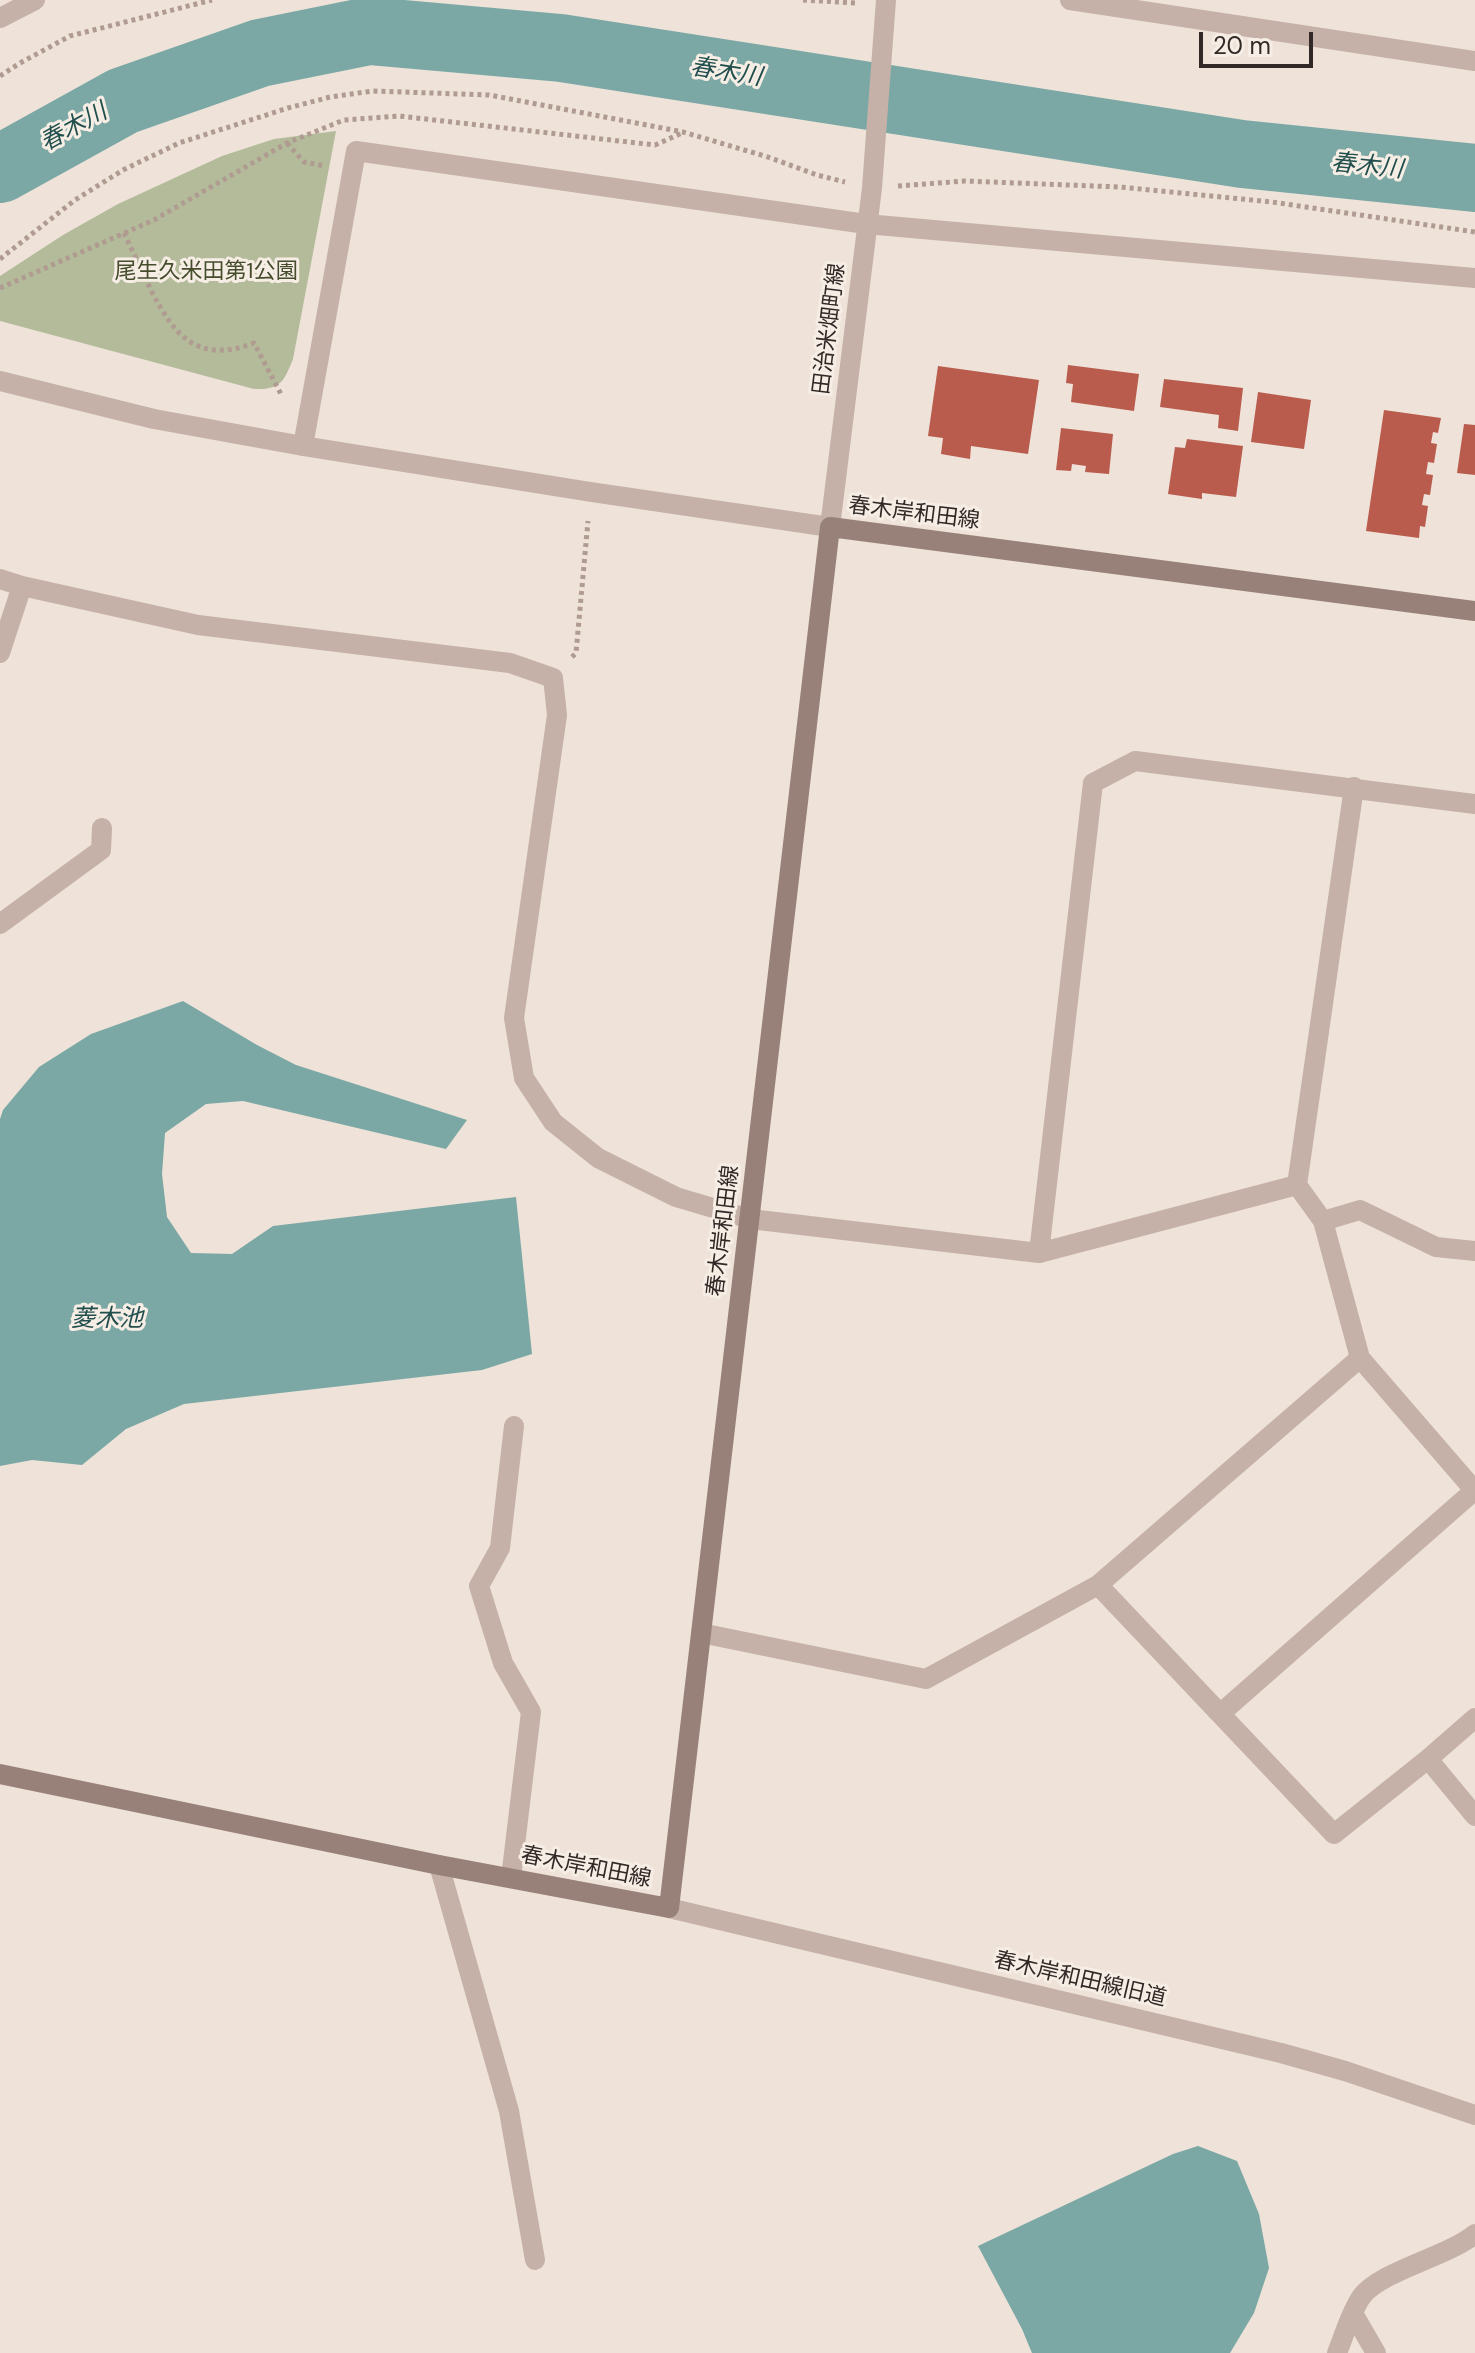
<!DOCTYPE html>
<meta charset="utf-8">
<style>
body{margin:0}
#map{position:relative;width:1475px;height:2353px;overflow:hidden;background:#eee2d9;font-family:"DM Sans",sans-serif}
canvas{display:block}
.scale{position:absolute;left:1199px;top:32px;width:114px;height:36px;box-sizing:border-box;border:4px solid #322927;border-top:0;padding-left:10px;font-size:24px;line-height:28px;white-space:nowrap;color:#322927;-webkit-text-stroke:6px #f6ede5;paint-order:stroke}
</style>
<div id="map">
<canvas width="1475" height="2353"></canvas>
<div class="scale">20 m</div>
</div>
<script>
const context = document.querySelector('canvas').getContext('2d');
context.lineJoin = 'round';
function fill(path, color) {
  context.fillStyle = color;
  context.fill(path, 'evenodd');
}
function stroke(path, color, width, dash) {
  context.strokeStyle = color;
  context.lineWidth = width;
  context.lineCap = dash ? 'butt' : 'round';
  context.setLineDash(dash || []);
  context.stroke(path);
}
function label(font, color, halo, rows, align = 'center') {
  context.font = font + ' "DM Sans","Noto Sans JP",sans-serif';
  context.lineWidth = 6;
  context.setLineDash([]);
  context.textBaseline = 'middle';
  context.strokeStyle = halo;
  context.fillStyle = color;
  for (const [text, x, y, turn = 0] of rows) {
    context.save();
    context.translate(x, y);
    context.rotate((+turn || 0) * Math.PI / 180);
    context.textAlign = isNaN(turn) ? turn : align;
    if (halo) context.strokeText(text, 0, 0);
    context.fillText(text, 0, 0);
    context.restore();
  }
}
const green = new Path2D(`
 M 336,131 L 293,359 C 284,381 281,390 254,389 L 0,321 L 0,276 L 63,235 L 118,204 L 222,156 L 274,139 Z`);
const water = new Path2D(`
 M 183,1001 L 257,1045 L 296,1065 L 467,1120 L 446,1149 L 243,1101 L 206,1104 L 165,1133 L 162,1174 L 167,1217 L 191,1253 L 232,1254 L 273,1226 L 516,1197 L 532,1354 L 482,1370 L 184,1404 L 126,1429 L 82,1465 L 32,1460 L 0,1466 L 0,1119 L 3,1110 L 39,1067 L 91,1034 Z
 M 1198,2146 L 1237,2161 L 1259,2214 L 1269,2268 L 1254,2313 L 1230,2353 L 1032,2353 L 1022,2329 L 978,2246 L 1173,2154 Z`);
const river = new Path2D(`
 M 0,169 L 123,101 L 260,53 L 369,31 L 561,48 L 1242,154 L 1475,178`);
const building = new Path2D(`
 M 1068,365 L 1139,374 L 1134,411 L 1071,402 L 1073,384 L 1066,383 Z
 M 938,366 L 1039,380 L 1028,454 L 971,446 L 970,459 L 941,454 L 943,438 L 928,436 Z
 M 1164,379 L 1243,388 L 1238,431 L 1218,428 L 1219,415 L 1160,407 Z
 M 1258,392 L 1311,400 L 1304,449 L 1251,442 Z
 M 1384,410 L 1441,418 L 1438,433 L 1433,432 L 1431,443 L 1437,444 L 1434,463 L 1428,462 L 1426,474 L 1433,475 L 1430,495 L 1424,494 L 1422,505 L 1428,506 L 1425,527 L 1420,526 L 1419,538 L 1366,531 Z
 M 1464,424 L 1475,425 L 1475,475 L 1457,473 Z
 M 1061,428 L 1113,434 L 1109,474 L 1085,472 L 1086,466 L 1072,464 L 1071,471 L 1056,470 Z
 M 1187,439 L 1243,446 L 1236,497 L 1202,493 L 1202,499 L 1168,494 L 1175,447 L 1185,448 Z`);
const path = new Path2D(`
 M 803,0 L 857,3
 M 0,76 L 20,63 L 70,36 L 212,0
 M 287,143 L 304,162 L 325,166
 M 898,186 L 965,181 L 1120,187 L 1272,202 L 1475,232
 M 124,233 C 133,252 142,271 151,290 C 175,337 198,364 254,343 L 282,396
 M 0,259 L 75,200 L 123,170 L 179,143 L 288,108 L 330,97 L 373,91 L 489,95 L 683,132 L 768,157 L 817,175 L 845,182
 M 0,288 L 154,220 L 287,143 L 344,120 L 399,116 L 655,145 L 682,133
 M 572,657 L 576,653 L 588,521`);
const minor = new Path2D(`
 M 1070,0 L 1475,61
 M 0,18 L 35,0
 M 303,446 L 356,151 L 866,224 L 1475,278
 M 0,579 L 22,586 L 198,625 L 510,663 L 553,678 L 557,715 L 514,1018 L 524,1078 L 553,1122 L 598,1158 L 676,1197 L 750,1219 L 1039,1253 L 1297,1185 L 1354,787
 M 0,653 L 22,586
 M 0,924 L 101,850 L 102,828
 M 1297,1185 L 1323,1221 L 1360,1210 L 1436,1247 L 1475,1251
 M 1039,1253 L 1093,783 L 1135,761 L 1475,804
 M 1360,1358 L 1475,1491
 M 1098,1585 L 1334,1834 L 1428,1759 L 1475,1718
 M 701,1633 L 926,1679 L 1098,1585 L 1360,1358 L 1323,1221
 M 1221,1713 L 1475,1490
 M 1428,1759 L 1475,1816
 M 439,1865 L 509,2111 L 535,2260
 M 511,1878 L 531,1712 L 503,1663 L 479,1586 L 500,1548 L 514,1426
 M 1354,2315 L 1376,2353
 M 1337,2353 C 1344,2336 1351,2311 1362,2296 C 1381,2271 1447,2257 1475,2234`);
const tertiary = new Path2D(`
 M 0,381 L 154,419 L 303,446 L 591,492 L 830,527 L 872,188 L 886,0
 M 669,1908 L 1281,2053 L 1345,2071 L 1475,2115`);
const secondary = new Path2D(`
 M 0,1774 L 439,1865 L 669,1908 L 830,527 L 1475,611`);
const parkNames = [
 ["尾生久米田第1公園",206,272]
];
const streetNames = [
 ["田治米畑町線",830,329,-83],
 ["春木岸和田線",914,514,7],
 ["春木岸和田線",724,1231,-83],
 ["春木岸和田線",586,1868,11],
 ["春木岸和田線旧道",1080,1980,13]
];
const waterNames = [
 ["春木川",726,73,9],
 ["春木川",74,128,-29],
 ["春木川",1367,167,6],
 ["菱木池",107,1320]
];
fill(green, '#b4bb9b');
fill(water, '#7ba8a5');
stroke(river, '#7ba8a5', 68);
fill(building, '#b95c4d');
stroke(path, '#b09b91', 5, [4, 4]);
stroke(minor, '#c5b1a7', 20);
stroke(tertiary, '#c5b1a7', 20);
stroke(secondary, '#988179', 20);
label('22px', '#454d2d', '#f6ede5', parkNames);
label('22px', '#322927', '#f6ede5', streetNames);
label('italic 24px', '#214f4d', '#f6ede5', waterNames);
</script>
